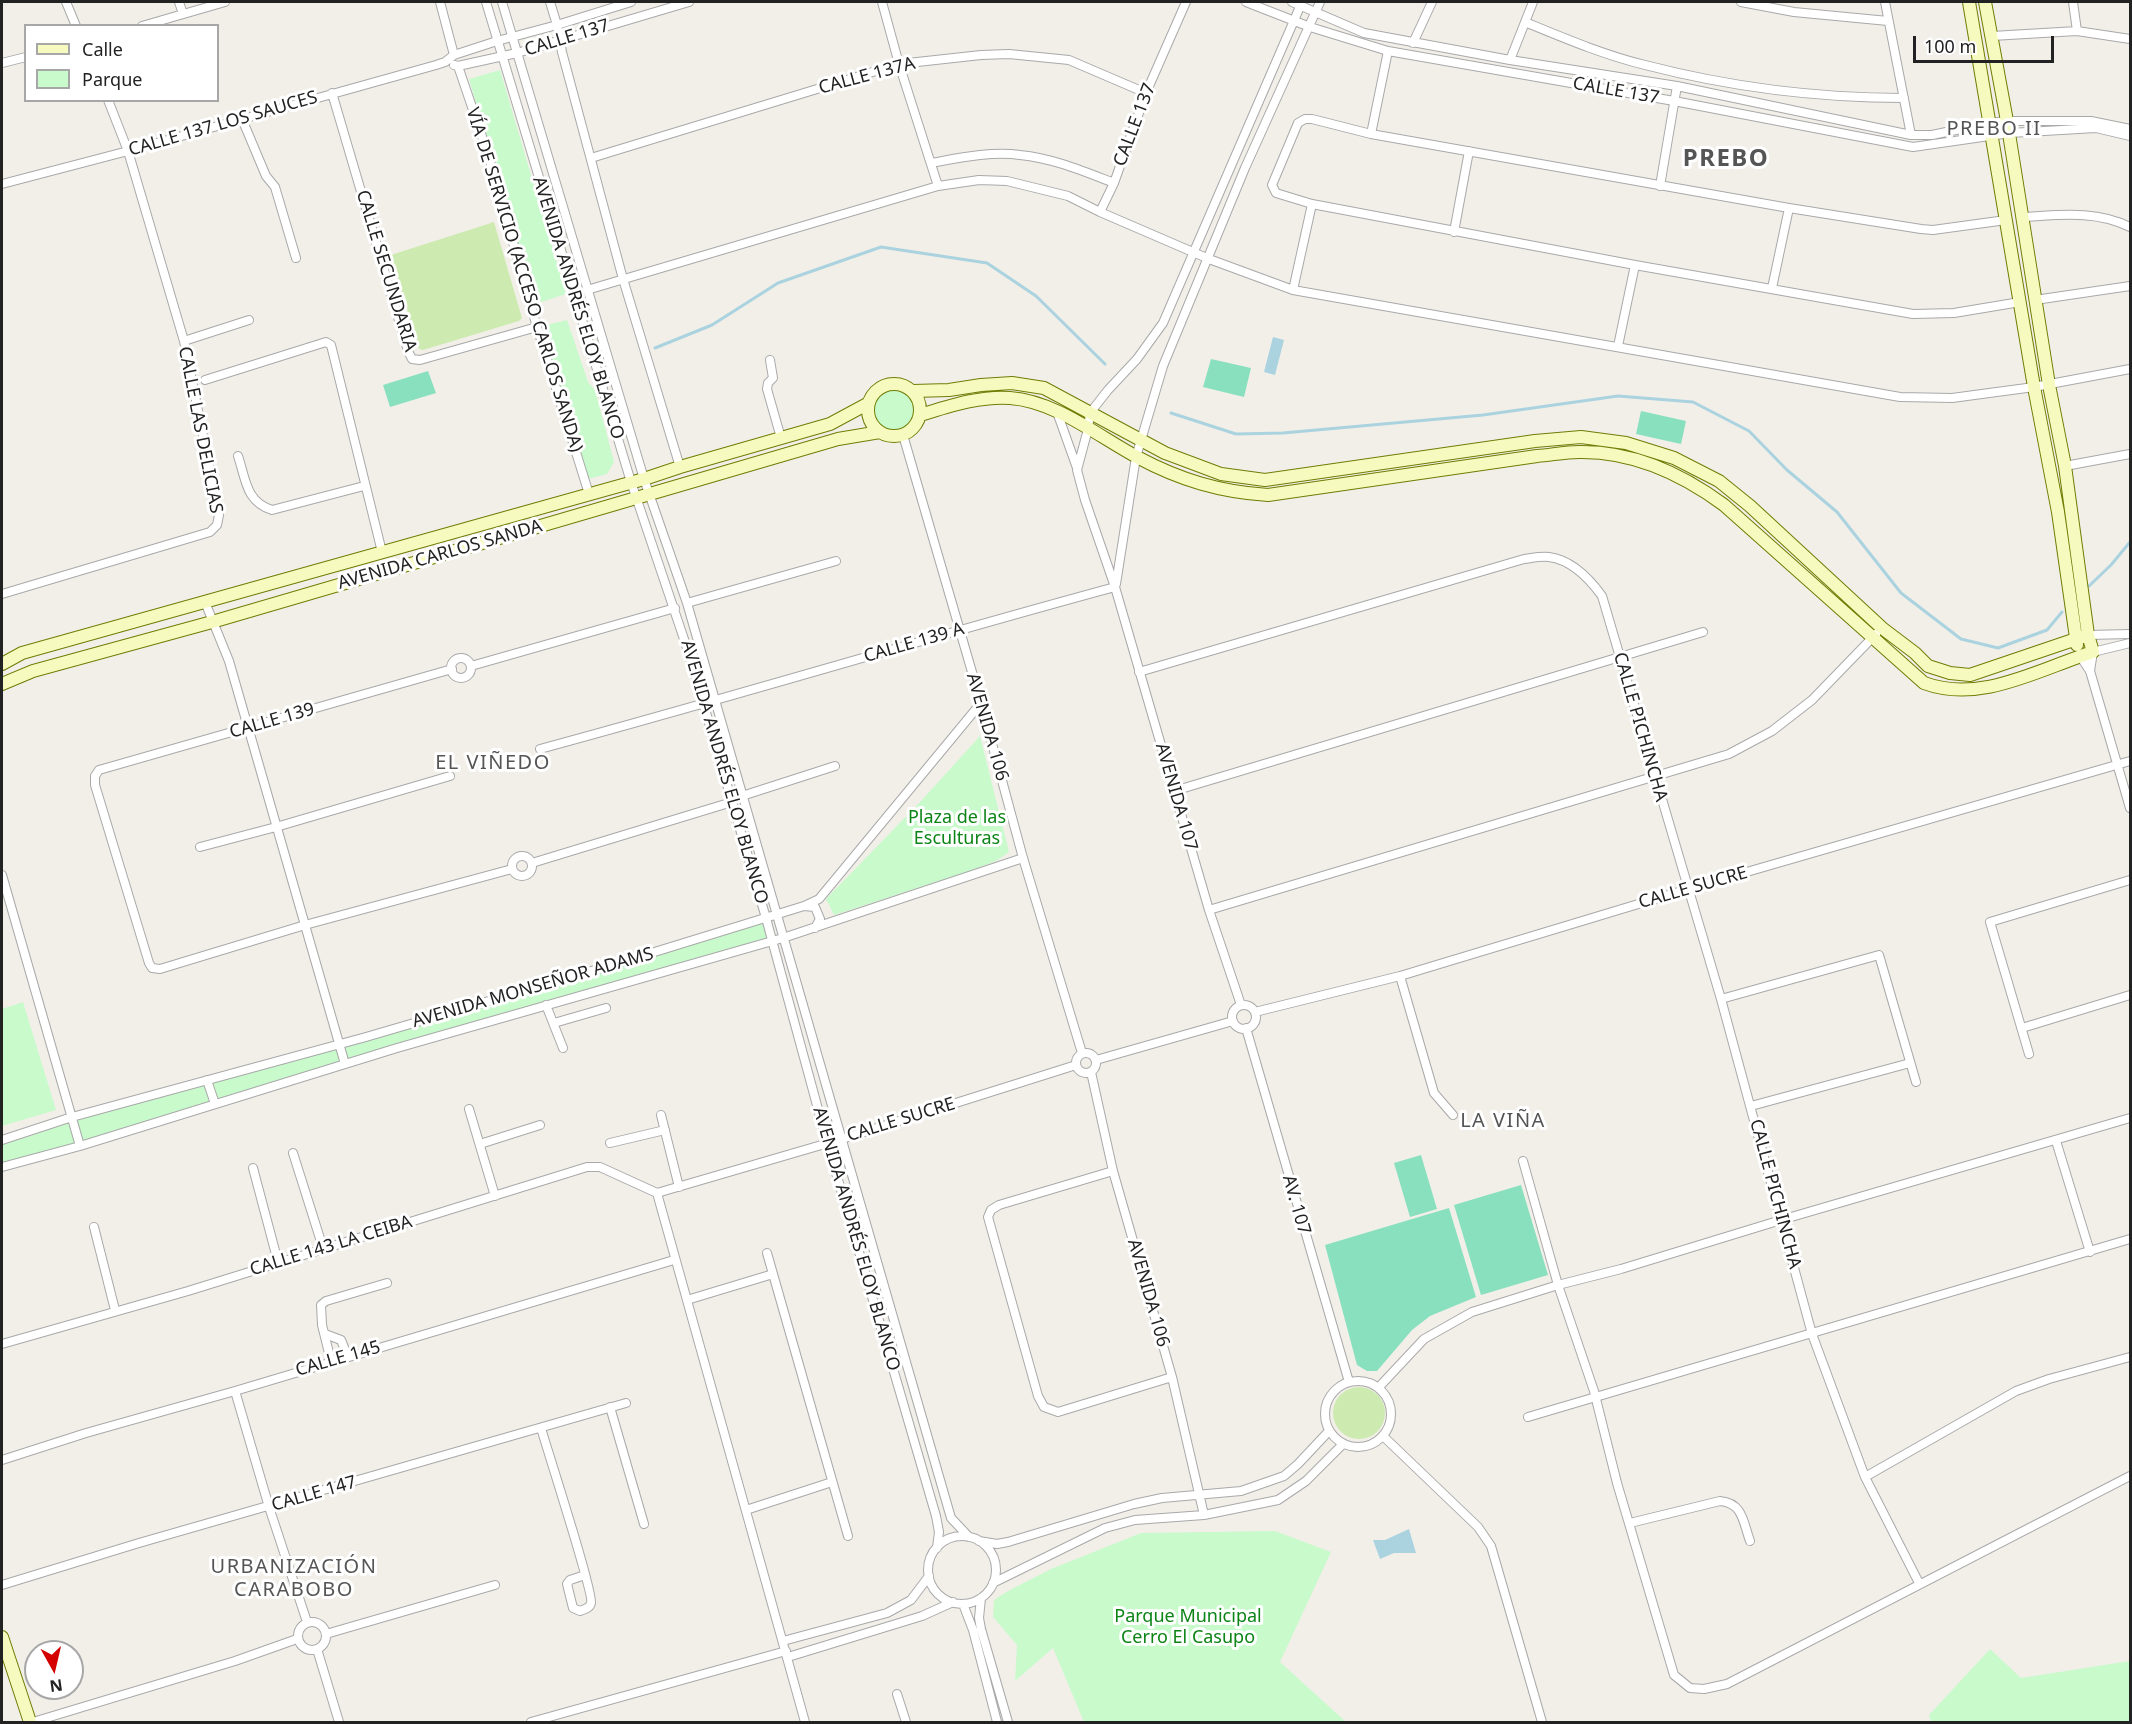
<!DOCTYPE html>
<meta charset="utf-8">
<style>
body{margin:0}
#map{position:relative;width:2132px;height:1724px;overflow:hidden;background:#f2efe9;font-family:"Noto Sans",sans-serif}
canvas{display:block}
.frame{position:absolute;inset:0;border:3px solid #222;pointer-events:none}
.legend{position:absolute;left:24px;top:24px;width:195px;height:78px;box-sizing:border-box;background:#fff;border:2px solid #a7a7a7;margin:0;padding:8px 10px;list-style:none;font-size:18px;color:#222}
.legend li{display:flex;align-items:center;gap:12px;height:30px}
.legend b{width:30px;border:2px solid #a7a7a7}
.north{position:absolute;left:24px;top:1640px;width:60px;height:60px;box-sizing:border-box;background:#fff;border:2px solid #a7a7a7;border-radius:50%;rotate:172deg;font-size:16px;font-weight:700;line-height:24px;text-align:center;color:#222}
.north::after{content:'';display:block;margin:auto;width:21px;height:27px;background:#d40000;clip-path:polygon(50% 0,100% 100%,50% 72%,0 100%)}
.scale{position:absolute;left:1913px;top:36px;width:141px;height:27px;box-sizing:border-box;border:3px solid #222;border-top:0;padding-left:8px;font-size:18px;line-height:21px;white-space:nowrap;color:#222;-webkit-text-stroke:4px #fff;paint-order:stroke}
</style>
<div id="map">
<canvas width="2132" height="1724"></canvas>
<div class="frame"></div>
<ul class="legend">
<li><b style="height:8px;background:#f7fabf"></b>Calle</li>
<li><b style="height:16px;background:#c8facc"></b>Parque</li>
</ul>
<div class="north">N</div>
<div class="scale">100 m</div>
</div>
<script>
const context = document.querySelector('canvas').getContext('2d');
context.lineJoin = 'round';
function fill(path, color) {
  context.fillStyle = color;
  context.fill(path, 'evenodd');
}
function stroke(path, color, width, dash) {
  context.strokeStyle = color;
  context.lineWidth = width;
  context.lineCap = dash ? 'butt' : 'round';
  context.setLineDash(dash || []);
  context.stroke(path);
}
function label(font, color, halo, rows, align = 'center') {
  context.font = font + ' "Noto Sans",sans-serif';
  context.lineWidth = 6;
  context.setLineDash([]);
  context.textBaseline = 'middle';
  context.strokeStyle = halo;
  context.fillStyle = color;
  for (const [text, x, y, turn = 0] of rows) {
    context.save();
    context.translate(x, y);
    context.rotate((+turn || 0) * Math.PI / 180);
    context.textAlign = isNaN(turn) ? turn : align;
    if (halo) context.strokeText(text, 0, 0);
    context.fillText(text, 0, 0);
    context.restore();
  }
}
const grass = new Path2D(`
 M 494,222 L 522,318 L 519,321 L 423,350 L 419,349 L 391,255 Z
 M1333 1413a26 26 0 1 1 52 0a26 26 0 1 1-52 0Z`);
const park = new Path2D(`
 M 500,70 L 566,294 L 535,304 L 469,79 Z
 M 567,320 L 588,382 L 595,390 L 614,462 L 607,474 L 588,479 L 542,326 Z
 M871 410a23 23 0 1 1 46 0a23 23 0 1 1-46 0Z
 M 980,736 L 1009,852 L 996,861 L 970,871 L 834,915 L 826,899 L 921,801 Z
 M 766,918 L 773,941 L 2,1167 L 2,1140 Z
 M 23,1002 L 56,1110 L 2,1126 L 2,1009 Z
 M 1275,1531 L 1331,1552 L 1280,1662 L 1346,1722 L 1084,1722 L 1053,1648 L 1015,1681 L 1017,1645 L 993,1617 L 994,1600 L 1008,1591 L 1051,1569 L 1141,1533 Z
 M 1990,1649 L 2021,1678 L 2130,1661 L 2130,1722 L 1931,1722 L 1929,1715 Z`);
const pitch = new Path2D(`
 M 1211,359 L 1251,368 L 1244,397 L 1203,387 Z
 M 428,371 L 436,393 L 390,407 L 383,385 Z
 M 1641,411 L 1686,421 L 1681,444 L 1636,434 Z
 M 1421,1155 L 1437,1209 L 1410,1217 L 1394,1163 Z
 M 1521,1185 L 1548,1275 L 1481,1295 L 1454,1205 Z
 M 1449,1208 L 1476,1297 L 1430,1316 L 1412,1330 L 1377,1371 L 1367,1371 L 1357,1365 L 1325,1245 Z`);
const water = new Path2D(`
 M 1273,337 L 1284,340 L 1275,375 L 1264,372 Z
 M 1409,1529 L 1416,1553 L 1394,1553 L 1380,1559 L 1373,1540 L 1385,1540 Z`);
const stream = new Path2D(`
 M 655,348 L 712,325 L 778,283 L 881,247 L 987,263 L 1036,296 L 1105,364
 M 1171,413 L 1236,434 L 1283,433 L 1483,415 L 1618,396 L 1693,402 L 1749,431 L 1787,470 L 1837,512 L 1901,593 L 1961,639 L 1998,648 L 2047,630 L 2062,612
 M 2089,586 L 2111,565 L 2130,542`);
const street = new Path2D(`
 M 66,2 L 76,26
 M 179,2 L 183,14
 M 440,2 L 454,55
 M 486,2 L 631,482 L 688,651 L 766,918 L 827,1142 L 936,1516 L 939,1532 L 937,1548
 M 502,2 L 644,479 L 687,603 L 951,1518 L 969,1537
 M 550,2 L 557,25 L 562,52 L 623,279 L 680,467
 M 882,2 L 899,64 L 938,186
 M 1246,2 L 1310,27 L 1388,51 L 1674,101 L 1913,147 L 2010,133 L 2096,128 L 2130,136
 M 1292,2 L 1364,33 L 1510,60 L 1677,86 L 1911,135 L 1932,135 L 1989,123 L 2007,121 L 2091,121 L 2130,129
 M 1741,2 L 1794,12 L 1888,21
 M 1885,2 L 1911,135
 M 2073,2 L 2077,31
 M 1525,22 C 1564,38 1604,55 1645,65 C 1730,87 1816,98 1904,98
 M 142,26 L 225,2
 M 1992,36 L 2077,31 L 2130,39
 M 1413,43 L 1432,2
 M 1510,60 L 1533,2
 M 2,63 L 26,57
 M 454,65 L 458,66 L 517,53 L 689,2
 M 458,66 L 488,154 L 537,327 L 589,494
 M 332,93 L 408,351 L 412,359 L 420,360 L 537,327
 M 242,119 L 266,176 L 275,187 L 296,258
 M 1371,134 L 1388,51
 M 591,158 L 899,64 L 981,55 L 1009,54 L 1069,60 L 1146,93
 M 931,163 C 959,158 991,151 1020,155 C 1052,158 1083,171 1114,183
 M 2,184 L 128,151 L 436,65 L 445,62 L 454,55 L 497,41 L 557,25 L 631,2
 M 1660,186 L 1677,86
 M 1100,212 L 1114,183 L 1146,93 L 1186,2
 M 2023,217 C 2060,215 2096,210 2130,227
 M 2006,220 L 1933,230 L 1921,229 L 1789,208 L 1371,134 L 1312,119 L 1305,119 L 1298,123 L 1272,185 L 1276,193 L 1312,204 L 1635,265 L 1913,314 L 1954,313 L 2020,302
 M 1454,232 L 1469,151
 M 1772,288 L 1789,208
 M 587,290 L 938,186 L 979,180 L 1007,181 L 1068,196 L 1100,212 L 1209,259 L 1293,290 L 1900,397 L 1952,398 L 2034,387 L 2130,369
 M 1293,290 L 1312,204
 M 2035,300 L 2130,286
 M 184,341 L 249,320
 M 1618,346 L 1635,265
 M 770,360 L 773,378 L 768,383 L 767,389 L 781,438
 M 205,380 L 326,342 L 331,345 L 382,552
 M 1057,412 L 1077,468
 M 903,435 L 981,703 L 1023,858 L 1082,1053
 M 238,456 C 246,480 246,502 272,510 L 364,486
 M 2065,466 L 2130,454
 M 1116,584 L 1136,457 L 1163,366 L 1245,168 L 1320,2
 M 2,594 L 210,532 L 217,525 L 219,515 L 184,341 L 128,151 L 108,100
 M 205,602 L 229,661 L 345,1064
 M 687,603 L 836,561
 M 2088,635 L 2130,634
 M 2080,656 L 2090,671 L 2130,808
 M451 668a10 10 0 1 1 20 0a10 10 0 1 1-20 0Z
 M 471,666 L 675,608
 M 452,669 L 99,770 L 95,776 L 95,785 L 149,963 L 152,968 L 160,969 L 305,925 L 512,869
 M 2090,671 L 2093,652 L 2130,643
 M 1139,672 L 1524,559 C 1532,558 1541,556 1549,557 C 1572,560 1589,578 1602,596 L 1721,999 L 1812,1334 L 1865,1477 L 1919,1583
 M 540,749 C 732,697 923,639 1115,587
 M 1174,791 L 1703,632
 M 742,796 L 835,766
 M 200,847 L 276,827 L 450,776
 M512 866a10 10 0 1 1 20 0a10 10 0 1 1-20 0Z
 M 532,863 L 732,802
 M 2,875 L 80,1146
 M 804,906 L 815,907 L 820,919 L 815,928
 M 1209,910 L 1729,754 L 1772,731 L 1812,700 L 1876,634
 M 1400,976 L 1434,1093 L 1453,1115
 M 1721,999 L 1879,955 L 1916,1082
 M 546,1005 L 563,1048
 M 1241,1005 L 1209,910 L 1115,587 L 1085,500 L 1077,470 L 1088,429 L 1090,413 L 1108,390 L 1137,359 L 1163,323 L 1302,2
 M1232 1017a12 12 0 1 1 24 0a12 12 0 1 1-24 0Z
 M 1255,1012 L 1400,976 L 1688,889 L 2130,761
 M 554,1023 L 606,1008
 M 1246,1028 L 1349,1382
 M 2022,1028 L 2130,995
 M1076 1063a10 10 0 1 1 20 0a10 10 0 1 1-20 0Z
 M 2029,1054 L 1990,922 L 2130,880
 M 1096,1060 L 1233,1021
 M 1091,1072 L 1113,1171 L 1172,1377 L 1204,1515
 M 207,1080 L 215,1104
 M 1751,1106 L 1910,1063
 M 469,1109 L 495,1196
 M 661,1115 L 679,1187
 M 2,1140 L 72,1117 L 366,1037 L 622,962 L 804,906 L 819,899 L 981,703
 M 2056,1141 L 2090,1252
 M 610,1143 L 665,1130
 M 480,1144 L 540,1125
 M 293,1153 L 323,1248
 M 1523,1161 L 1558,1285 L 1594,1391 L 1617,1483 L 1674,1675 L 1690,1688 L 1704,1689 L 1727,1684 L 2130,1476
 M 2,1167 L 80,1146 L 397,1048 L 783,938 L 1023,858
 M 253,1168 L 278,1262
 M 1113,1171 L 999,1205 L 991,1210 L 988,1217 L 1038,1396 L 1044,1407 L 1058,1412 L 1172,1377
 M 657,1193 L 805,1722
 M 657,1193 L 842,1139 L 1076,1065
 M 94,1227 L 115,1310
 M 767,1253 L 848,1536
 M 687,1300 L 773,1274
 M 325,1334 L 341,1340 L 348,1357
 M 2,1344 L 188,1291 L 587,1167 L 600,1167 L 657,1193
 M 331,1361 L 322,1325 L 321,1305 L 326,1301 L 387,1283
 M1325 1414a33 33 0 1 1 66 0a33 33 0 1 1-66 0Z
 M 1379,1387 L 1424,1339 L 1472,1312 L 1558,1285 L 1621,1269 L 1781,1220 L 2130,1118
 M 235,1391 L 269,1507 L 307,1622
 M 610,1407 L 644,1524
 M 1528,1417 L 2130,1239
 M 541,1428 C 547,1449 594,1594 591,1603 C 590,1608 585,1609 580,1611 L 573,1608 L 567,1584 L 570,1580 L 585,1575
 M 1383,1436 L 1478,1527 L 1491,1546 L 1542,1722
 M 2,1460 L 86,1433 L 235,1391 L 674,1260
 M 1865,1477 L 2016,1391 L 2049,1379 L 2130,1357
 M 746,1510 L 832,1482
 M 1630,1523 L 1720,1501 C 1743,1503 1743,1522 1750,1541
 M928 1570a34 34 0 1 1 68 0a34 34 0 1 1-68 0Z
 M 979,1541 L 997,1544 L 1008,1542 L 1134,1504 L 1162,1498 L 1241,1491 L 1284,1476 L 1298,1464 L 1329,1431
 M 993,1583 L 1105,1528 L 1135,1520 L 1204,1515 L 1278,1500 L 1306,1481 L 1343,1444
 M 2,1585 L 139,1543 L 626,1403
 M 981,1598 L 979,1618 L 981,1629 L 1008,1722
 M 963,1604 L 973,1630 L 997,1722
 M298 1636a14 14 0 1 1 28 0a14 14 0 1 1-28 0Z
 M 326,1634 L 495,1585
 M 783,1641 L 887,1613 L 911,1600 L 929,1576
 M 317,1649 L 339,1722
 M 788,1657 L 922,1616 L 953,1602
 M 897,1694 L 906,1722
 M 33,1722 L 235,1661 L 297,1639
 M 531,1722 L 786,1651`);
const secondary = new Path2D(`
 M 1969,2 L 2034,387 L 2058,512 L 2077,645
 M868 410a26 26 0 1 1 52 0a26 26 0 1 1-52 0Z
 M 913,391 L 949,390 L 981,385 L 1012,383 L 1044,388 L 1165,453 L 1221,474 L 1265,480 L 1535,441 L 1581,437 L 1626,443 L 1674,458 L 1719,481 L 1750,506 L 1882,628 L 1915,653 L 1928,666 L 1950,673 L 1970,675 L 2088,635
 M 920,415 C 950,406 979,396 1010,398 C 1055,401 1098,436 1137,457 C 1180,480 1220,492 1268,495 L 1537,456 C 1551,455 1565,452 1579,452 C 1632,451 1682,474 1724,505 L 1924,683 C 1981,704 2039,669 2093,652 L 2088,635 L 2065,466 L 2049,385 L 2007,121 L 1985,2
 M 2,664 L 22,653 L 644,479 L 680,467 L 830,424 L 869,403
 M 2,684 L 33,671 L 212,622 L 838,439 L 880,432
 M 2,1637 L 30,1722`);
const streetNames = [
 ["CALLE 137",567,38,-17],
 ["CALLE 137A",867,76,-15],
 ["CALLE 137",1616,91,10],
 ["CALLE 137 LOS SAUCES",223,124,-16],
 ["CALLE 137",1135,125,-69],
 ["CALLE SECUNDARIA",386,271,73],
 ["VÍA DE SERVICIO (ACCESO CARLOS SANDA)",524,280,73],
 ["AVENIDA ANDRÉS ELOY BLANCO",578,308,73],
 ["CALLE LAS DELICIAS",200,430,79],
 ["AVENIDA CARLOS SANDA",440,555,-16],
 ["CALLE 139 A",914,643,-16],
 ["CALLE 139",272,721,-16],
 ["AVENIDA 106",987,727,74],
 ["CALLE PICHINCHA",1640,727,74],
 ["AVENIDA ANDRÉS ELOY BLANCO",724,772,74],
 ["AVENIDA 107",1176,797,74],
 ["CALLE SUCRE",1693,888,-16],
 ["AVENIDA MONSEÑOR ADAMS",533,988,-16],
 ["CALLE SUCRE",901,1120,-17],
 ["CALLE PICHINCHA",1775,1194,75],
 ["AV. 107",1296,1205,74],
 ["AVENIDA ANDRÉS ELOY BLANCO",856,1239,74],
 ["CALLE 143 LA CEIBA",331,1246,-17],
 ["AVENIDA 106",1148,1293,74],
 ["CALLE 145",338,1359,-16],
 ["CALLE 147",314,1494,-16]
];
const parkNames = [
 ["Plaza de las",957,818],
 ["Esculturas",957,839],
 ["Parque Municipal",1188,1617],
 ["Cerro El Casupo",1188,1638]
];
const neighbourhoodNames = [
 ["PREBO II",1994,129],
 ["EL VIÑEDO",493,763],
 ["LA VIÑA",1503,1121],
 ["URBANIZACIÓN",294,1567],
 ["CARABOBO",294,1590]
];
const districtNames = [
 ["PREBO",1726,159]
];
fill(grass, '#cdebb0');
fill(park, '#c8facc');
fill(pitch, '#88e0be');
fill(water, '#aad3df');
stroke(stream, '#aad3df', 3);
stroke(street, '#a9a9a9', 10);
stroke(secondary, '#707d05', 14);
stroke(street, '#fff', 8);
stroke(secondary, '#f7fabf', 12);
label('18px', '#222', '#fff', streetNames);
label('18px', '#0c8416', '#fff', parkNames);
context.letterSpacing = '1.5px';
label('20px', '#555', '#fff', neighbourhoodNames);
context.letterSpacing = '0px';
context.letterSpacing = '1.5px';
label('bold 24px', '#555', '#fff', districtNames);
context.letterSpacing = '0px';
</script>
